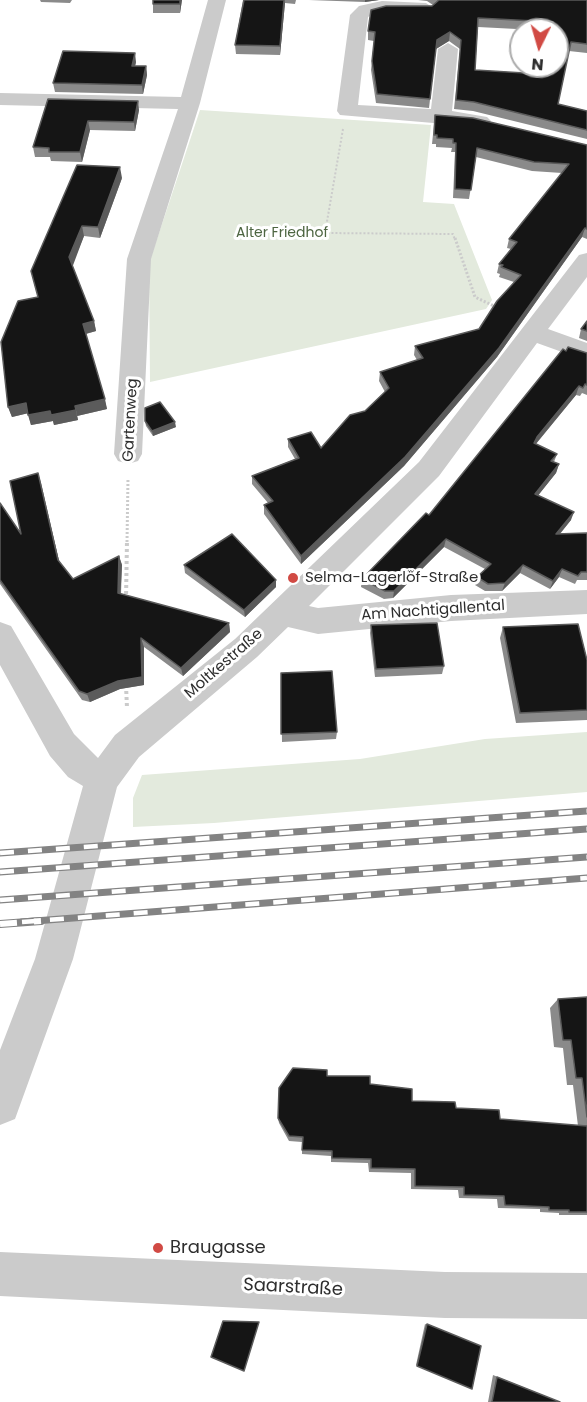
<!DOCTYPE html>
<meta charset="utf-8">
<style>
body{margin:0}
#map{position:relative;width:587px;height:1402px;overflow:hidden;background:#fff;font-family:Poppins,sans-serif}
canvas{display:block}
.north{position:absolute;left:509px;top:18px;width:60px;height:60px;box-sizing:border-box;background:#fff;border:2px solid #ababab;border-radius:50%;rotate:185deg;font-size:16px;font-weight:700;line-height:24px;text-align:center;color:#2e2e2e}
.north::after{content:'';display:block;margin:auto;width:21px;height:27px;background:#d14a44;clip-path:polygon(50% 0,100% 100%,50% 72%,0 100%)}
</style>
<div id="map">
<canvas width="587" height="1402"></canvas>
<div class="north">N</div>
</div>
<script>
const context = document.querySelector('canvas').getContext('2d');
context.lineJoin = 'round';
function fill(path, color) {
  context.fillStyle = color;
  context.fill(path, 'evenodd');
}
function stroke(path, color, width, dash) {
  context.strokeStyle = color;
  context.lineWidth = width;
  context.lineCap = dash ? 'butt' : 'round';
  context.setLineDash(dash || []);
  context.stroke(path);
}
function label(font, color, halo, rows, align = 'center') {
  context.font = font + ' Poppins,sans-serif';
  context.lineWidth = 6;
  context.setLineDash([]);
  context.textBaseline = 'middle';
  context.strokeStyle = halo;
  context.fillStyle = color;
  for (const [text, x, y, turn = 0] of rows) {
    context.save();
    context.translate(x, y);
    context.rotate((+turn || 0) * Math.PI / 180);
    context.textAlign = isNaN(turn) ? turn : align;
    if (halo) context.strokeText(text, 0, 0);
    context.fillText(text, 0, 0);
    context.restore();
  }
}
const green = new Path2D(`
 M 200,110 L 431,125 L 423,202 L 454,204 L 492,300 L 486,309 L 150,382 L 149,263 Z
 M 587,732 L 587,792 L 214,823 L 133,827 L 133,798 L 142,775 L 360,759 L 485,739 Z`);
const pathFar2 = new Path2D(`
 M 343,129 L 325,233 L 453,234 L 455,240`);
const pathFar1 = new Path2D(`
 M 455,238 L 475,297 L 496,307
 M 127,542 L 128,478`);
const path = new Path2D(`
 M 126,600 L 127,540
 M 126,685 L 127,708`);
const minor = new Path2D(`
 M 208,0 L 226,0 L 200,103 L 151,259 L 142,454 L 138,461 L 128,464 L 118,461 L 114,454 L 127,259 L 178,109 L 0,105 L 0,93 L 181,97 Z
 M 382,1 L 426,3 L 435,9 C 426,22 387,5 368,17 L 358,105 L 431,109 L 438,49 L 448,43 L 458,49 L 452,111 L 487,117 L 491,121 L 487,125 L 480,127 L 340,115 L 337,111 L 350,15 L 359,6 Z
 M 587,253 L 587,277 L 548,329 L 587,343 L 587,361 L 537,343 L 439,476 L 309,606 L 318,608 L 451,595 L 587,590 L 587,614 L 451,621 L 318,634 L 288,627 L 257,657 L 139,757 L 117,787 L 73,959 L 15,1119 L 0,1125 L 0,1050 L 35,959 L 83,786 L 68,777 L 50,756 L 0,665 L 0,622 L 11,626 L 74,734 L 98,758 L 115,735 L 235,639 L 419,462 L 579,255 Z
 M 0,1252 L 445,1272 L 587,1273 L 587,1319 L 445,1318 L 0,1296 Z`);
const railFar1 = new Path2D(`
 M 0,853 L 587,811
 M 0,872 L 587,829
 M 0,900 L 587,857
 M 22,922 L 587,878`);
const rail = new Path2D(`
 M 0,924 L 41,921`);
const wall = new Path2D(`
 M 40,0 L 72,0 L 70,3 L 41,2 Z
 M 153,0 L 182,0 L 180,13 L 153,13 Z
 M 243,0 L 296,0 L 295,4 L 285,3 L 280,55 L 236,54 L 235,45 Z
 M 309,0 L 379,0 L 365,2 Z
 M 418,0 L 587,0 L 587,53 L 569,51 L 558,104 L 587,111 L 587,139 L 473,111 L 454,109 L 460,49 L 449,41 L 436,49 L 429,108 L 376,103 L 371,70 L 374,41 L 368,40 L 368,31 L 433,5 L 427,1 ZM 478,27 L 536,30 L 557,30 L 541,74 L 475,70 Z
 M 136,62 L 135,66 L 146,66 L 147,75 L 143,94 L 55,92 L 53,83 Z
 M 48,99 L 139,110 L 135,131 L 90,130 L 82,162 L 51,161 L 50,157 L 35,157 L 33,147 Z
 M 435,115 L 587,145 L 587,239 L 582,237 L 497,357 L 404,466 L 301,564 L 264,514 L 264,505 L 268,503 L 252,484 L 252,476 L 295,459 L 288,447 L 288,439 L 321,448 L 365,411 L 385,392 L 379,381 L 380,372 L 417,360 L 414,355 L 415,346 L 479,329 L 514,282 L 499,277 L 500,274 L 497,273 L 499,264 L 511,249 L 507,248 L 509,239 L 562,173 L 532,171 L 476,157 L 469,199 L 453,198 L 455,152 L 451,152 L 452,148 L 436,147 L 436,144 L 432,144 Z
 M 122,178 L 100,238 L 84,236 L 72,265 L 94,321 L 96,331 L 86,334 L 107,409 L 77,416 L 78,420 L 54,425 L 53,421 L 31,425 L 28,413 L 12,417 L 8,407 L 38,297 L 31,271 Z
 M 587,321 L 587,341 L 579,338 L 581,329 Z
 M 566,351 L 587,353 L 587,395 L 582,393 L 580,396 L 576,395 L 536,444 L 557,454 L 554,462 L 559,464 L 556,473 L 538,495 L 571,520 L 560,534 L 587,533 L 587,580 L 577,580 L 575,584 L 559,577 L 550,589 L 520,573 L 502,591 L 485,591 L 475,585 L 477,577 L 485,569 L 444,547 L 393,598 L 384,599 L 361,587 L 362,579 L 429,515 Z
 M 145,421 L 176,427 L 153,436 L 146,426 Z
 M 38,473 L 59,561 L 73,579 L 119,556 L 122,565 L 121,594 L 229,623 L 230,632 L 183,676 L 144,647 L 144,685 L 120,689 L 90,702 L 82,700 L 0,584 L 0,503 L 21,534 Z
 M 184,565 L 276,580 L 276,587 L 245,617 L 185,573 Z
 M 371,625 L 444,666 L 442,674 L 375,677 L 370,633 Z
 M 503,627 L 587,660 L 587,720 L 516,723 L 500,638 Z
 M 281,673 L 337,732 L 336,739 L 282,742 Z
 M 587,997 L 587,1215 L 559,1215 L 559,1213 L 540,1212 L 540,1209 L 498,1208 L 497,1199 L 459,1198 L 458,1190 L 411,1189 L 411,1173 L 369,1172 L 368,1163 L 331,1162 L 331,1156 L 302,1154 L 302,1142 L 289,1141 L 279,1123 L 278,1118 L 327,1076 L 370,1084 L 412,1101 L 456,1108 L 500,1119 L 578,1126 L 573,1085 L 567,1085 L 563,1048 L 554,1047 L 550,1008 L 558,999 Z
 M 425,1324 L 481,1346 L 417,1366 L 416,1365 Z
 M 493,1375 L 560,1402 L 488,1402 Z`);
const shadedWall = new Path2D(`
 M 180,0 L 182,0 L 180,13 Z
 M 284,0 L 285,3 L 280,55 L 280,46 Z
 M 365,0 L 379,0 L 365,2 Z
 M 450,32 L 449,41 L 436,49 L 437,40 Z
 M 135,53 L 136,62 L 133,75 L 132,66 Z
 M 146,66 L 147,75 L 143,94 L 142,85 Z
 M 138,101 L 139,110 L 135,131 L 134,122 Z
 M 88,121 L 90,130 L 82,162 L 80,152 Z
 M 120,167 L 122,178 L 100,238 L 98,227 Z
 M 82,226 L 84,236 L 72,268 L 69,257 Z
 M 585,228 L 582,237 L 497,357 L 404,466 L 301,564 L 301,556 Z
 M 94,321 L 96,331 L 85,334 L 83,324 Z
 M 579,386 L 576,395 L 534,446 L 534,443 L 537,437 Z
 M 105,399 L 107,409 L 77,416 L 75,406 Z
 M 26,403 L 29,413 L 12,417 L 8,407 Z
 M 76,410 L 78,420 L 54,425 L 53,421 L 31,425 L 28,415 L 50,411 Z
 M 175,422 L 176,427 L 153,436 L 152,431 Z
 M 559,464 L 556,473 L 533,502 L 535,494 Z
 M 38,473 L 41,483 L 61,569 L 58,560 Z
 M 574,512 L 571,520 L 553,542 L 556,534 Z
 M 446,539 L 444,547 L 393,598 L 394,591 Z
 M 119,556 L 122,565 L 120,602 L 118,593 Z
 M 523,565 L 520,573 L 502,591 L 505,583 Z
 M 562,569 L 559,577 L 550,589 L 553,581 Z
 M 276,580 L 276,587 L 245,617 L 244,610 Z
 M 229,623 L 230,632 L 183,676 L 181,668 Z
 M 141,638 L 144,647 L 144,685 L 120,689 L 90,702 L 87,694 Z`);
const building = new Path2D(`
 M 153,0 L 180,0 L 180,4 L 153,4 Z
 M 244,0 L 284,0 L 280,46 L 235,45 Z
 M 439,0 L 587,0 L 587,44 L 571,42 L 558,104 L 587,111 L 587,130 L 474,102 L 456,100 L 461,40 L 450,32 L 437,40 L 430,99 L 377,94 L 372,61 L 375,32 L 368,31 L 371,10 L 386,6 L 432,6 ZM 478,18 L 553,22 L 551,30 L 557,30 L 557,66 L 543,66 L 541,74 L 475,70 Z
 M 63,51 L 135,53 L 132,66 L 146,66 L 142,85 L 53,83 Z
 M 48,99 L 138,101 L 134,122 L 88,121 L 80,152 L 49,152 L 49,148 L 33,147 Z
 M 435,115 L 473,118 L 587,145 L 587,229 L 585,228 L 499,348 L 405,457 L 301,556 L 264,505 L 273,501 L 252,476 L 299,458 L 288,439 L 311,432 L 321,448 L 350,415 L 365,411 L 389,388 L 380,372 L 423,358 L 415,346 L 479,329 L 497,301 L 521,275 L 501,267 L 503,265 L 499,264 L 517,242 L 509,239 L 569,164 L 534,162 L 477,148 L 471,190 L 455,189 L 456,143 L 453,143 L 453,139 L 437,138 L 437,135 L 434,135 Z
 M 77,165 L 120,167 L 98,227 L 82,226 L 69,257 L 94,321 L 83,324 L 105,399 L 75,406 L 76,410 L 51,415 L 50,411 L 28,415 L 26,403 L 8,407 L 1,342 L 18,301 L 38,297 L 31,271 Z
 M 587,321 L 587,331 L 581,329 Z
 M 568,347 L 587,353 L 587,385 L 585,384 L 583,388 L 579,386 L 537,437 L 534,443 L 557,454 L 551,461 L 559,464 L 535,494 L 574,512 L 556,534 L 587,533 L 587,572 L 581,572 L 578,576 L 562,569 L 553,581 L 523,565 L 505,583 L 488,584 L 477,577 L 491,564 L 446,539 L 394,591 L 385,591 L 362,579 L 426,513 L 429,515 L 563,349 L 566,351 Z
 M 160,402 L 175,422 L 152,431 L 145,421 L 145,408 Z
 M 38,473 L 58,560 L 73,579 L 119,556 L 118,593 L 229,623 L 181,668 L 141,638 L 142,677 L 118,681 L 87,694 L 79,691 L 0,580 L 0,503 L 21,534 L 10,481 Z
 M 232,534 L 276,580 L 244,610 L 184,565 Z
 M 437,623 L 444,666 L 376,669 L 371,625 Z
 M 578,624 L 587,660 L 587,710 L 520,713 L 503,627 Z
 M 332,671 L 337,732 L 281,734 L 281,673 Z
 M 587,997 L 587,1117 L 582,1078 L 576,1078 L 571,1040 L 563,1040 L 558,999 Z
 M 293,1068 L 327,1070 L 327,1076 L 370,1076 L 370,1084 L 412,1089 L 412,1101 L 455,1102 L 456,1108 L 499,1110 L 500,1119 L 587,1126 L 587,1212 L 569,1212 L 569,1210 L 549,1210 L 549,1207 L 505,1205 L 504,1196 L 464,1195 L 464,1187 L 415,1186 L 415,1169 L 371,1168 L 371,1159 L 332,1158 L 332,1151 L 302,1150 L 303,1137 L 289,1136 L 278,1118 L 279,1088 Z
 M 223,1321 L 259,1322 L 244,1371 L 211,1357 Z
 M 427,1324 L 481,1346 L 472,1389 L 417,1366 Z
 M 497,1377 L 560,1402 L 492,1402 Z`);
const markers = [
 [293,578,6,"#d14a44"],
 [158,1248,6,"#d14a44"]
];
const farParknames = [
 ["Alter Friedhof",282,233]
];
const streetNames = [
 ["Gartenweg",131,420,-87],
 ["Am Nachtigallental",433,611,-4],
 ["Moltkestraße",224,664,-41]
];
const poiNames = [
 ["Selma-Lagerlöf-Straße",305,578]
];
const nearPoinames = [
 ["Braugasse",170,1248]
];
const nearStreetnames = [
 ["Saarstraße",293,1288,3]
];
fill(green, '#e3eadd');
stroke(pathFar2, '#cbcbcb', 2, [2, 2]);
stroke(pathFar1, '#cbcbcb', 3, [2, 2]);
stroke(path, '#cbcbcb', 4, [3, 3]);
fill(minor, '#cbcbcb');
stroke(railFar1, '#838383', 7);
stroke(rail, '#838383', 8);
stroke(railFar1, '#fff', 4.5, [14]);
stroke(rail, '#fff', 6, [17]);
fill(wall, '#8a8a8a');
fill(shadedWall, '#5b5b5b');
fill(building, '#151515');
stroke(building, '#5b5b5b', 1.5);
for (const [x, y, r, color] of markers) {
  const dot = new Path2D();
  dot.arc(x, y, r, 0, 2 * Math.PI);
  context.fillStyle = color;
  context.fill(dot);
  stroke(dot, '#fff', 2);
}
label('14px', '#4d6541', '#fff', farParknames);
label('15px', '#2e2e2e', '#fff', streetNames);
label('15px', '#2e2e2e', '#fff', poiNames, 'left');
label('18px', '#2e2e2e', '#fff', nearPoinames, 'left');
label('18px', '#2e2e2e', '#fff', nearStreetnames);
</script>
